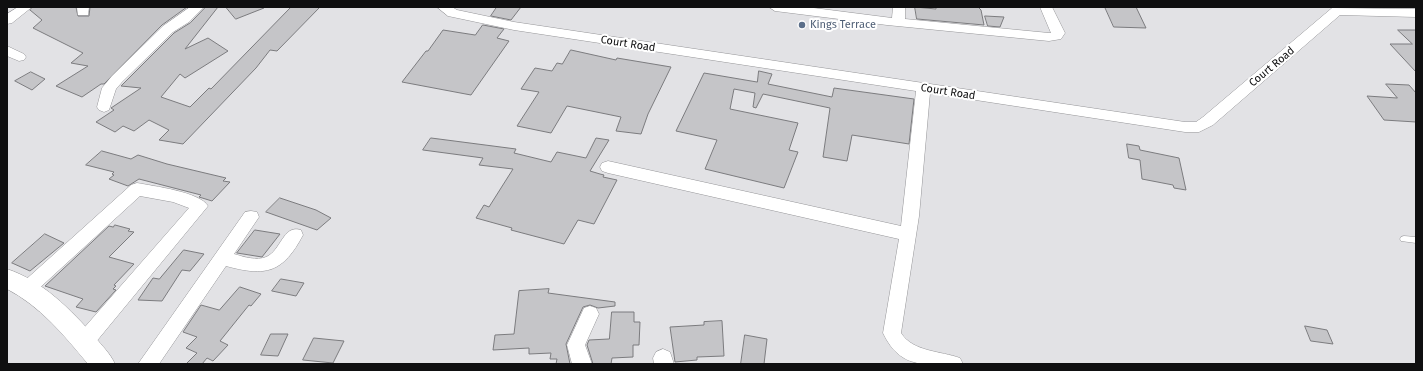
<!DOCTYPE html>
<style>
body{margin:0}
#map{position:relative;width:1423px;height:371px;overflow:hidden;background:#e2e2e5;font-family:"Fira Sans",sans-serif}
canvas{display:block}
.frame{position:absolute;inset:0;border:8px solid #0f0f10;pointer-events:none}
</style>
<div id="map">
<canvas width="1423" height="371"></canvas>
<div class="frame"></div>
</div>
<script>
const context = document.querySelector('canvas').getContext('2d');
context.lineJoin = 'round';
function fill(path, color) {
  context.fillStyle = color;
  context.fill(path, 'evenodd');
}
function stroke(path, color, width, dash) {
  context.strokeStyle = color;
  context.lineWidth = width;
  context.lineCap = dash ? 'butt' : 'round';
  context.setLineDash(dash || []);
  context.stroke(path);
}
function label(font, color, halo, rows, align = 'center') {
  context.font = font + ' "Fira Sans",sans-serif';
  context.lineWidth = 4;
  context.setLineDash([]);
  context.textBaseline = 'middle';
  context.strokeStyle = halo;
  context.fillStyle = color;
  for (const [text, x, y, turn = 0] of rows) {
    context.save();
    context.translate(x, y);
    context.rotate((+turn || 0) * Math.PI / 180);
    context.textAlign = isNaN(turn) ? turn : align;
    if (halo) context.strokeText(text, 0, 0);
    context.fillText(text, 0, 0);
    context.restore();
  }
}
const building = new Path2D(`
 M 33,7 L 76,7 L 78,16 L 89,16 L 90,7 L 187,7 L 162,25 L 104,84 L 101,84 L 82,97 L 56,86 L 88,66 L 71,63 L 83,53 L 33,28 L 42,20 L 30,10 Z
 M 206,7 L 218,7 L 185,49 L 208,38 L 228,51 L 185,78 L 180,74 L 161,97 L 190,107 L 209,88 L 211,89 L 291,7 L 320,7 L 277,51 L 270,50 L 256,68 L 183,144 L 159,140 L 169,130 L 149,120 L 134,131 L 123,126 L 115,132 L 96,122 L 114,110 L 111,108 L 141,88 L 121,86 L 174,33 L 190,23 Z
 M 226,7 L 264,7 L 264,8 L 236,19 Z
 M 497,7 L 521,7 L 511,20 L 491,16 Z
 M 915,7 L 936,9 L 936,7 L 978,7 L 981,10 L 984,25 L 917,19 Z
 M 1105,7 L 1136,7 L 1146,28 L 1114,27 Z
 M 985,16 L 1004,17 L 1000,27 L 988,26 Z
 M 483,25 L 504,29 L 497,38 L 509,41 L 471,95 L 402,82 L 426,51 L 428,51 L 443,30 L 475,35 Z
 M 1398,30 L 1416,30 L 1416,72 L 1390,44 L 1412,44 Z
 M 571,50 L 616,60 L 617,58 L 671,67 L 648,114 L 641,134 L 616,131 L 621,117 L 567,106 L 551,133 L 517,126 L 539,92 L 521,89 L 535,68 L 552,71 L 557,63 L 562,64 Z
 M 759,71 L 772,74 L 768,84 L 832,97 L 834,88 L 914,99 L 909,144 L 852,135 L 847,161 L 823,157 L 830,108 L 763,94 L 756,108 L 753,107 L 755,93 L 734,89 L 730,109 L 798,123 L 789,150 L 798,152 L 784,188 L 705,169 L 717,140 L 676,131 L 704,73 L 757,82 Z
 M 31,72 L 45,79 L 32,90 L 15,81 Z
 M 1386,84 L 1409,85 L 1416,93 L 1416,122 L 1384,120 L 1367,96 L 1397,98 Z
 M 431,138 L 516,149 L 514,153 L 551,162 L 557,152 L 586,158 L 596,138 L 609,140 L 590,171 L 600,174 L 604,175 L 603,177 L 617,180 L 594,224 L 578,220 L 564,244 L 511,230 L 512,228 L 476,218 L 484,205 L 489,207 L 513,169 L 479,165 L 483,158 L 423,150 Z
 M 1127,144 L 1139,146 L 1140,150 L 1179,158 L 1186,190 L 1174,188 L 1173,185 L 1142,179 L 1140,160 L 1129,158 Z
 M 102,151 L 131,159 L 138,155 L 167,164 L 226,178 L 223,181 L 230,182 L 212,201 L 199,197 L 201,195 L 139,179 L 128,186 L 109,179 L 114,175 L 112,174 L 114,172 L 86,165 Z
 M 280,198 L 316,210 L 331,218 L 317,230 L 266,212 Z
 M 115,225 L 130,229 L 128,231 L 134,232 L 109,257 L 134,264 L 114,285 L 116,286 L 113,289 L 116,290 L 96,312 L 76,307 L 83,299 L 45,286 L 109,226 L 113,227 Z
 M 255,230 L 280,234 L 262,257 L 237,253 Z
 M 45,234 L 64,243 L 30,271 L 12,263 Z
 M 184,250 L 204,254 L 190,271 L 182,270 L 162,301 L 138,300 L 153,278 L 159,279 Z
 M 281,279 L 304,283 L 296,296 L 272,291 Z
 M 240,287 L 261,294 L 251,306 L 249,305 L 220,341 L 228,345 L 213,361 L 207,358 L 202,364 L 186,364 L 197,353 L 186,348 L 197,337 L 183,332 L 201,305 L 219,310 Z
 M 549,289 L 548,293 L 615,302 L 615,306 L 598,308 L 590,305 L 583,307 L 566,344 L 570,364 L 556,364 L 557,359 L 550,359 L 551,353 L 529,354 L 529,348 L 493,350 L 495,335 L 514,334 L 519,291 Z
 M 612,312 L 634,312 L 634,322 L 640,322 L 639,345 L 633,345 L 633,357 L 612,358 L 611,364 L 593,364 L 587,345 L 589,340 L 609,339 Z
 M 722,321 L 724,356 L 697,357 L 697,360 L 675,362 L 670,327 L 704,325 L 704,322 Z
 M 1305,326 L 1327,330 L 1333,344 L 1311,341 Z
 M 271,334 L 288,334 L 278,356 L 261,355 Z
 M 745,335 L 767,339 L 764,364 L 741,364 Z
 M 314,338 L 344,341 L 333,363 L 303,360 Z`);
const service = new Path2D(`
 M 1404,236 L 1416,237 L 1416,243 L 1401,241 L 1400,239 L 1401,237 Z`);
const minor = new Path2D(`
 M 18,7 L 32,7 L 12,23 L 7,24 L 7,14 Z
 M 77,7 L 89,7 L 88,15 L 78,15 Z
 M 190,7 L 204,7 L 189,22 L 173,32 L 122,82 L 116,89 L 109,110 L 104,112 L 99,110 L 97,107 L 102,88 L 112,76 L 163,26 Z
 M 437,7 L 452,7 L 457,10 L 514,22 L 1185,122 L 1196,122 L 1203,117 L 1332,8 L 1416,9 L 1416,17 L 1340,15 L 1213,125 L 1199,132 L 1185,132 L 930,93 L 919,216 L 901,333 C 913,352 941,351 960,358 L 963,364 C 927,364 901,371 883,333 L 899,239 L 608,173 L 602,171 L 600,167 L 602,163 L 608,161 L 901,226 L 916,91 L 514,30 L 448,16 Z
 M 769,7 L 806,7 L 892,18 L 893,7 L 905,7 L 905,19 L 1049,33 L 1051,33 L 1040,7 L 1052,7 L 1065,33 L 1061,39 L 1049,41 L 887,25 L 775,11 Z
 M 7,46 L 24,54 L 26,57 L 24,60 L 19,61 L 7,56 Z
 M 137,183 C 153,186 200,192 208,206 L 91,348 L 84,350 L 77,348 L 75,342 L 77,336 L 189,208 L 173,202 L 140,196 L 34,293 L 28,295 L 22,293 L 19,288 L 22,283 L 131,185 Z
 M 251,211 L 257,212 L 259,217 L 234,254 C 244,257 257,261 266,257 C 281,251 283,224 301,230 L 303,235 C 283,273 266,277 226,266 L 159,364 L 138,364 L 245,212 Z
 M 590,306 L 596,308 L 599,314 L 585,345 L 592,364 L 572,364 L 567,345 L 584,308 Z
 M 663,349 L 670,352 L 674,364 L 654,364 L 653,358 L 656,352 Z`);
const tertiary = new Path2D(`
 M 7,269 C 43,281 70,309 95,337 C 102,346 110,353 115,364 L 88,364 C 64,335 40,306 7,289 Z`);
const markers = [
 [802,25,4,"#5c6f8a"]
];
const serviceNames = [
 ["Kings Terrace",810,25]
];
const streetNames = [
 ["Court Road",628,44,9],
 ["Court Road",1272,67,-40],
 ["Court Road",948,92,9]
];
fill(building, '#c5c5c8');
stroke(building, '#7b7b7e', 1);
stroke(service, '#959598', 1);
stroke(minor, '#959598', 1);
stroke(tertiary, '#959598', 1);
fill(service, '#fff');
fill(minor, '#fff');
fill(tertiary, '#fff');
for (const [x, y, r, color] of markers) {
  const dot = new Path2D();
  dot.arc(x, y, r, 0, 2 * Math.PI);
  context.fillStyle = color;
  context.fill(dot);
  stroke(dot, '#fff', 1.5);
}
label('11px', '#4e5e75', '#fff', serviceNames, 'left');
label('11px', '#0f0f10', '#fff', streetNames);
</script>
